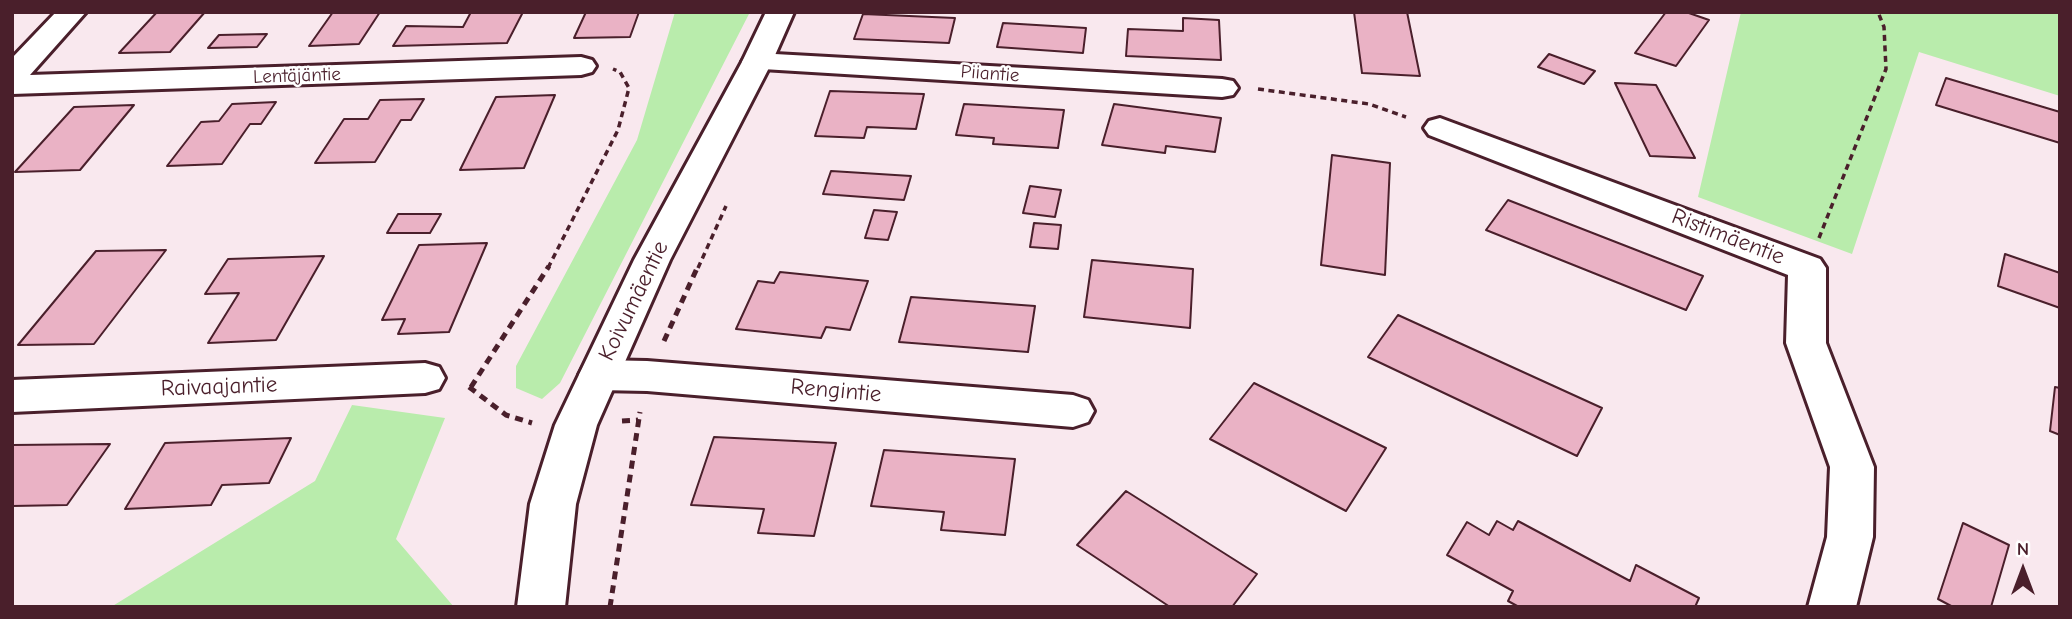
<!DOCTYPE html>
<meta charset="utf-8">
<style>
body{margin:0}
#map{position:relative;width:2072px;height:619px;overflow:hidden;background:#f9e8ee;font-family:"Comic Neue",sans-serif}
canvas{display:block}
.frame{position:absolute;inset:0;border:14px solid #4a1f2b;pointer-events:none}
.north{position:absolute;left:1988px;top:535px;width:70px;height:70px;-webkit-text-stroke:5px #fff;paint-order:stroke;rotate:0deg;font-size:19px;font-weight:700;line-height:28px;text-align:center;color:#4a1f2b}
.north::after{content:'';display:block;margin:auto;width:24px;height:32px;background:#4a1f2b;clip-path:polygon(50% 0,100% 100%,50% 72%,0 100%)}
</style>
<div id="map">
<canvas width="2072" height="619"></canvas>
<div class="frame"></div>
<div class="north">N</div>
</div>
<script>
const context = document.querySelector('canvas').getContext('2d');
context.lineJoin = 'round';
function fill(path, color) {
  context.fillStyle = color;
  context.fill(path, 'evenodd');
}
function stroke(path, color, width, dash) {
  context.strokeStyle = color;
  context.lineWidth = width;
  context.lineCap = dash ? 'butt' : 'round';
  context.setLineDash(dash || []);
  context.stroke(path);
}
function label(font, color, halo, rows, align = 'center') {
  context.font = font + ' "Comic Neue",sans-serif';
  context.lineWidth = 5;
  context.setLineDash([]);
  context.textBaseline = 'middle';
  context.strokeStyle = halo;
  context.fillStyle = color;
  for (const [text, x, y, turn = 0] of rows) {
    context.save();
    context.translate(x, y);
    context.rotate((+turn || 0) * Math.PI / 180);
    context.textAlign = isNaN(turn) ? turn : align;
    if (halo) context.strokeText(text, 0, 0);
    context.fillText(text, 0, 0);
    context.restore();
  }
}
const green = new Path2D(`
 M 675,12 L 750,12 L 560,383 L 542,399 L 516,388 L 516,366 L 637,140 Z
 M 1741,12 L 2060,13 L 2060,96 L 1919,52 L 1852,254 L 1698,197 Z
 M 352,405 L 445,418 L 396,539 L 454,607 L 111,607 L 315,481 Z`);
const building = new Path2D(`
 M 157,12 L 205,12 L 170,52 L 119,53 Z
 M 333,12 L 380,12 L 359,44 L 309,46 Z
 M 471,12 L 523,12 L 507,43 L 393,46 L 406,26 L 463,27 Z
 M 586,12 L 639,12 L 630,37 L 574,38 Z
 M 1354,12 L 1407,12 L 1420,76 L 1362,73 Z
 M 1666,12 L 1686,12 L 1709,20 L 1676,66 L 1635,53 Z
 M 863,14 L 955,18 L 949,43 L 854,39 Z
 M 1183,18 L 1219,20 L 1221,60 L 1126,56 L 1128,29 L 1183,31 Z
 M 1003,23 L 1086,28 L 1083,53 L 997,47 Z
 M 267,34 L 257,47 L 208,48 L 219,35 Z
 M 1549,54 L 1595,71 L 1584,84 L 1538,67 Z
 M 1946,78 L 2060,112 L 2060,143 L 1936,105 Z
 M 1615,83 L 1656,85 L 1695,158 L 1650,156 Z
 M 830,91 L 924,94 L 916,129 L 867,127 L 864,138 L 815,136 Z
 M 555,95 L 524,168 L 460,170 L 496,97 Z
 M 424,99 L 411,120 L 401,120 L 375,162 L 315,163 L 344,119 L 368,119 L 380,100 Z
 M 276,102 L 261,124 L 250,124 L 222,164 L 167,166 L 201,122 L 219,121 L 232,104 Z
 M 964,104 L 1064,110 L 1058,148 L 993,144 L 994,138 L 956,135 Z
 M 1114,104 L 1221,118 L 1215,152 L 1166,146 L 1165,153 L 1102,145 Z
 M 134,105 L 80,170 L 15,172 L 74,107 Z
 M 1332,155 L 1390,163 L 1385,275 L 1321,265 Z
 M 831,171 L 911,176 L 904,200 L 823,194 Z
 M 1030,186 L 1061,190 L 1055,217 L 1023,213 Z
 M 1508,200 L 1703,276 L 1686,310 L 1486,230 Z
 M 874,210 L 897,212 L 888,240 L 865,238 Z
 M 398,214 L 441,214 L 430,233 L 387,233 Z
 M 1034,223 L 1061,225 L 1058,249 L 1030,247 Z
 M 487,243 L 449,332 L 398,334 L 405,319 L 382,320 L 419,245 Z
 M 166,250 L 94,344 L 18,345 L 96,251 Z
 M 2005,254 L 2060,273 L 2060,308 L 1998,286 Z
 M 324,256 L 276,340 L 208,343 L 239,293 L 205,294 L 228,259 Z
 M 1092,260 L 1193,269 L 1190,328 L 1084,317 Z
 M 780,272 L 868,281 L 850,330 L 826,327 L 821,338 L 736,329 L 758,281 L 774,283 Z
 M 911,297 L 1035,306 L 1028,352 L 899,342 Z
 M 1398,315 L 1602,408 L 1577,456 L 1368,357 Z
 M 1254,383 L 1386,448 L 1346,511 L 1210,439 Z
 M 2055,387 L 2060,388 L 2060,435 L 2050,431 Z
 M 714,437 L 836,443 L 814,536 L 758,533 L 764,509 L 691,505 Z
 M 291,438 L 269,483 L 222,485 L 211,505 L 125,509 L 165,443 Z
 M 110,444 L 67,505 L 12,506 L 12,445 Z
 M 884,450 L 1015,459 L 1005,535 L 941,530 L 944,512 L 871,506 Z
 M 1126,491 L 1257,574 L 1232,607 L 1170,607 L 1077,545 Z
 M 1497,521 L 1513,530 L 1518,521 L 1630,581 L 1636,565 L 1699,598 L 1695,607 L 1519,607 L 1508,601 L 1513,591 L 1447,555 L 1467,522 L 1489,535 Z
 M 1963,523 L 2009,545 L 1991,607 L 1953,607 L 1938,599 Z`);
const pathFar1 = new Path2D(`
 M 1258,89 L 1369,104 L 1406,117
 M 1819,238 L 1886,69 L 1884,27 L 1878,12
 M 548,268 L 618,130 L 629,88 L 620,72 L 613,69
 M 698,268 L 726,206`);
const path = new Path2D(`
 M 664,341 L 698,266
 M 469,387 L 506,415 L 532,423
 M 471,387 L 549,266
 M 622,421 L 638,420
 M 610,607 L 640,412`);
const minor = new Path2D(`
 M 56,12 L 86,12 L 30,75 L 581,57 L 592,60 L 596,66 L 592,72 L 581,75 L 12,94 L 12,58 Z
 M 757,53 L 1222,79 L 1233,81 L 1238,88 L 1233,95 L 1222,97 L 746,68 L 742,62 L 746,56 Z
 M 1440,118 L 1820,259 L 1826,268 L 1826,343 L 1874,467 L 1873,537 L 1856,607 L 1808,607 L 1827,537 L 1830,467 L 1786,343 L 1788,275 L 1429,135 L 1424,128 L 1429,121 Z
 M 599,360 L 647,361 L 1073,395 L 1088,400 L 1094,411 L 1088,422 L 1073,427 L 647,391 L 599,390 L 585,386 L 579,375 L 585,364 Z
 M 425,363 L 439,367 L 445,378 L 439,389 L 425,393 L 12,412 L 12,380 Z`);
const tertiary = new Path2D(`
 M 766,12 L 794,12 L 772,62 L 670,260 L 597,425 L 576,504 L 565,607 L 517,607 L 530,504 L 555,425 L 634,260 L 742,62 Z`);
const farStreetnames = [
 ["Piiantie",990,74,4],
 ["Lentäjäntie",297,76,-2]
];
const streetNames = [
 ["Ristimäentie",1728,237,21],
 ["Koivumäentie",634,301,-64],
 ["Raivaajantie",219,387,-2],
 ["Rengintie",836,391,5]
];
fill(green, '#b9ecac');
fill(building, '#eab2c5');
stroke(building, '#4a1f2b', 2);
stroke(minor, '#4a1f2b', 6);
stroke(tertiary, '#4a1f2b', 6);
stroke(pathFar1, '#4a1f2b', 3.5, [6, 4.5]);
stroke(path, '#4a1f2b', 5, [8, 6]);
fill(minor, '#fff');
fill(tertiary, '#fff');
label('19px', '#4a1f2b', '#fff', farStreetnames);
label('23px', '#4a1f2b', '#fff', streetNames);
</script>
